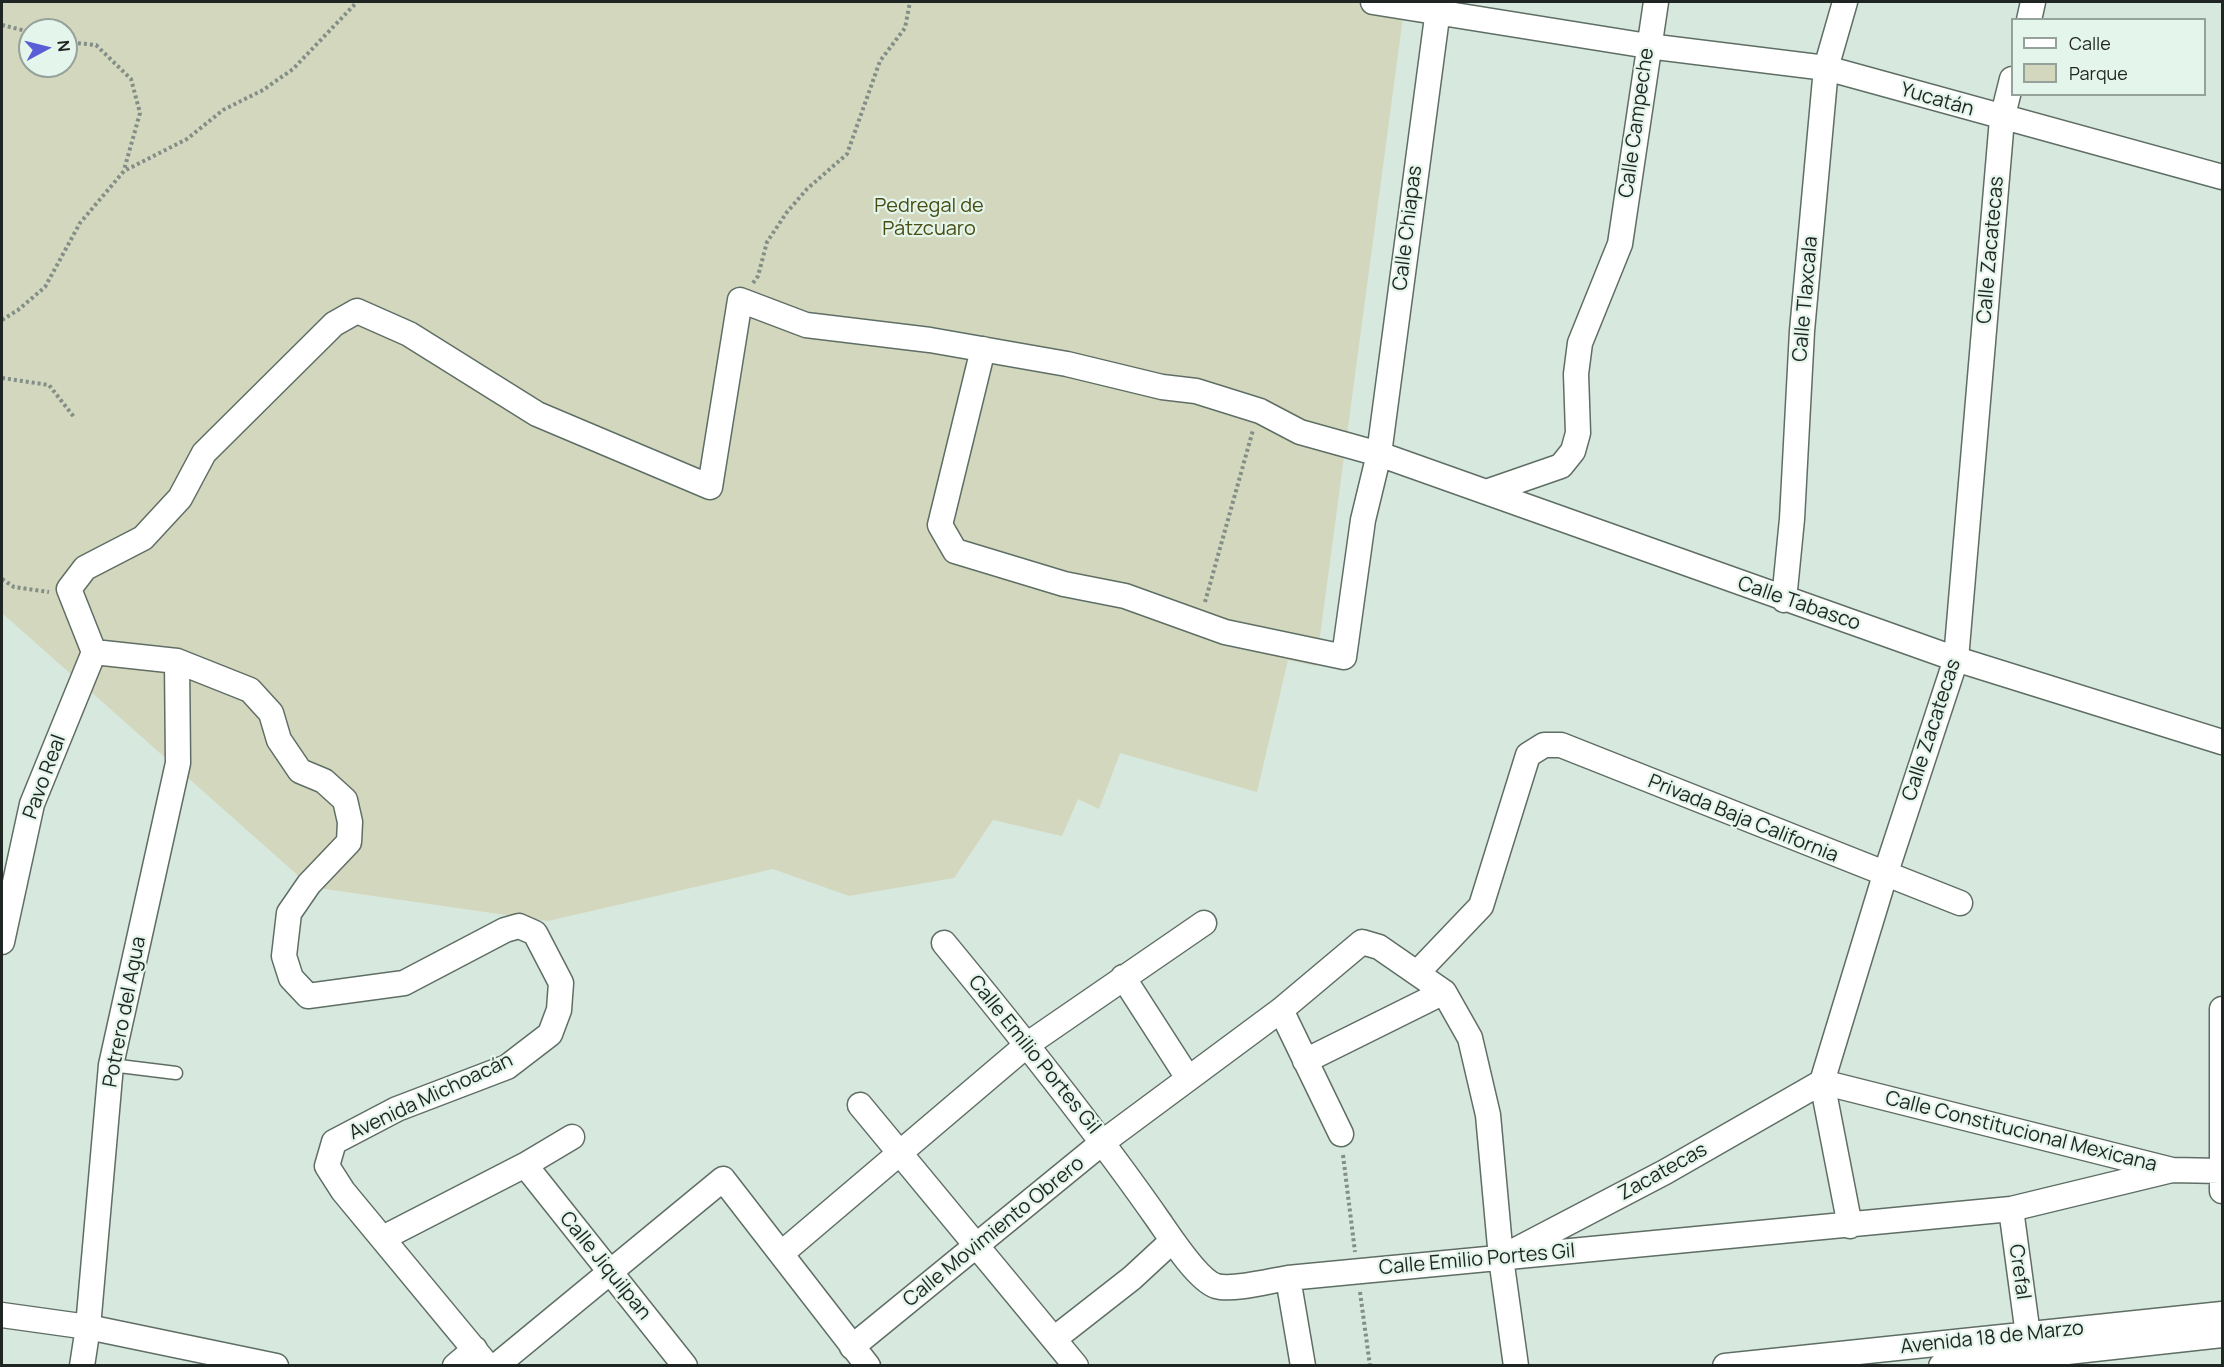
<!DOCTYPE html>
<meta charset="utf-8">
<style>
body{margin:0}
#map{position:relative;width:2224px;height:1367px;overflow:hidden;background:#d7e8de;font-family:Manrope,sans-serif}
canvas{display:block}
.frame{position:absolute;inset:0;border:3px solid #1f2522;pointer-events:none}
.legend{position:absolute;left:2011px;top:18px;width:195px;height:78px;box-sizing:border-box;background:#e4f5eb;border:2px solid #95a29b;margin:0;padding:8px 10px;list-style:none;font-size:18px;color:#1f2522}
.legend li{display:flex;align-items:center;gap:12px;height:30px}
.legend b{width:30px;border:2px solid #95a29b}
.north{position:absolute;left:18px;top:18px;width:60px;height:60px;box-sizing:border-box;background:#e4f5eb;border:2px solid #95a29b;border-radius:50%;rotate:83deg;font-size:16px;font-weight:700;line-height:24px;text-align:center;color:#1f2522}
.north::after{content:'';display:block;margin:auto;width:21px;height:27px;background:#5a5ed6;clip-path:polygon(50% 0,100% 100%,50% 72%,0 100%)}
</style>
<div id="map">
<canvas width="2224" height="1367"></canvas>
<div class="frame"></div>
<ul class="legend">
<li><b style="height:8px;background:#fff"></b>Calle</li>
<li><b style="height:16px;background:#d3d7bd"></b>Parque</li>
</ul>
<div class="north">N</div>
</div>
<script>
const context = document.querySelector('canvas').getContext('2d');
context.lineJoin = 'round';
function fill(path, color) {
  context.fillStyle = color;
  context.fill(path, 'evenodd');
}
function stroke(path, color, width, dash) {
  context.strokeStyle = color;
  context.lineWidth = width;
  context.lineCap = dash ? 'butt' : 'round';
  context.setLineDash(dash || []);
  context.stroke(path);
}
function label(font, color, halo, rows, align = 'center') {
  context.font = font + ' Manrope,sans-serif';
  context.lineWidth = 4.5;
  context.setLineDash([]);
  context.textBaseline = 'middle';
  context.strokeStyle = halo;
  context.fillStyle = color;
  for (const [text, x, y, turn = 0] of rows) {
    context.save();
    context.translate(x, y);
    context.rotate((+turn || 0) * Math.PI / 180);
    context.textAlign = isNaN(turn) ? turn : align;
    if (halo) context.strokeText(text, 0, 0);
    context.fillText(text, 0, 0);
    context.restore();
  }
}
const green = new Path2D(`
 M 2,2 L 1405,2 L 1316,666 L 1288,660 L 1257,792 L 1120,753 L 1099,809 L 1078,799 L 1062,836 L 993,820 L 954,878 L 849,896 L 773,869 L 548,921 L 311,887 L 2,613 ZM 30,30 L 66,30 L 66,66 L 30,66 Z`);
const path = new Path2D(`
 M 2,25 L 30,32
 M 66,42 L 96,45 L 131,79 L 140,113 L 124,170
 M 753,283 L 758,276 L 767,242 L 787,212 L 807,189 L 847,154 L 880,61 L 905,28 L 910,2
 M 2,320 L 18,310 L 45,287 L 80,223 L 124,171 L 187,139 L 223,110 L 263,90 L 293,69 L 357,2
 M 2,378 L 49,385 L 74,417
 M 2,579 L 14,587 L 49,592
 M 1205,602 L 1253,430
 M 1343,1155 L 1355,1252
 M 1360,1292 L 1370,1366`);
const lane = new Path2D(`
 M 111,1065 L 176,1073`);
const street = new Path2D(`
 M 1373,2 L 1648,46 L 1826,68 L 2222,177
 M 2029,20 L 2033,2
 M 983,349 L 940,525 L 955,551 L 1064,584 L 1125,596 L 1225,632 L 1344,657 L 1363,520 L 1379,454 L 1439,2
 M 1486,492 L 1561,466 L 1573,451 L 1578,433 L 1576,374 L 1580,343 L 1620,244 L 1656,2
 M 1784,600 L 1792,519 L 1802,331 L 1826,68 L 1845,2
 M 94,652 L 69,589 L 85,568 L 143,538 L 180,498 L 204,453 L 334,324 L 357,311 L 409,334 L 537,414 L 710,487 L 740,300 L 806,325 L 930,340 L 1067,364 L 1162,387 L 1196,391 L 1260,411 L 1300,432 L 1379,454 L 1486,492 L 1956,659 L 2222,742
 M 94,652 L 177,661 L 250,690 L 271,713 L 279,740 L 300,771 L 324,781 L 345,800 L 350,822 L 349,842 L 309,884 L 289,913 L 284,956 L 291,978 L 308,996 L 404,983 L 505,930 L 519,926 L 535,933 L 561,983 L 559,1010 L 550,1034 L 507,1067 L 397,1109 L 334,1142 L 327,1166 L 343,1191 L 488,1366
 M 2,942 L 32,804 L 94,652
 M 944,943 C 1019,1034 1092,1125 1159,1221 C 1170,1237 1198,1280 1216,1286 C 1233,1291 1269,1281 1288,1278 L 2011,1209 L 2172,1170
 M 1418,972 L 1481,906 L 1528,755 L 1544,745 L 1561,745 L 1960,903
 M 1123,977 L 1188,1078
 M 2222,1009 L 2222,1191
 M 1281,1010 L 1341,1134
 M 1305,1061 L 1444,992
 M 1822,1082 L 2172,1170 L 2221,1171
 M 860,1105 L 1076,1366
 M 525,1165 L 685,1366
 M 2011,1209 L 2028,1335
 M 1850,1226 L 1822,1082 L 1885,875 L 1956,659 L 2002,119 L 2012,79
 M 383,1238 L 525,1165 L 572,1137
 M 1514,1251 L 1665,1172 L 1822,1082
 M 782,1253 L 1028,1044 L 1204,923
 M 1288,1278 L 1303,1366
 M 2,1315 L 88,1327 L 276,1366
 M 1054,1339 L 1132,1278 L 1172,1241
 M 852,1347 L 1103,1142 L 1281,1010 L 1362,942 L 1379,947 L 1444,992 L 1470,1038 L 1488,1115 L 1501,1258 L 1516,1366
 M 82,1366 L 88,1327 L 111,1065 L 178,763 L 177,661
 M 455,1366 L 475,1349
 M 496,1366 L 723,1179 L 868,1366
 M 1725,1366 L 2222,1314
 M 1941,1366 L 2222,1335`);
const streetNames = [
 ["Yucatán",1937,100,16],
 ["Calle Campeche",1637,123,-82],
 ["Calle Chiapas",1408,228,-83],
 ["Calle Zacatecas",1991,250,-85],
 ["Calle Tlaxcala",1806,299,-85],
 ["Calle Tabasco",1799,604,19],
 ["Calle Zacatecas",1932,730,-72],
 ["Pavo Real",45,777,-70],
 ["Privada Baja California",1743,819,22],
 ["Potrero del Agua",125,1012,-79],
 ["Calle Emilio Portes Gil",1034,1055,51],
 ["Avenida Michoacán",431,1097,-25],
 ["Calle Constitucional Mexicana",2021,1132,14],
 ["Zacatecas",1663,1172,-29],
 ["Calle Movimiento Obrero",994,1232,-39],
 ["Calle Emilio Portes Gil",1477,1260,-5],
 ["Calle Jiquilpan",605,1266,51],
 ["Crefal",2019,1272,82],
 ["Avenida 18 de Marzo",1992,1338,-6]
];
const parkNames = [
 ["Pedregal de",929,206],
 ["Pátzcuaro",929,229]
];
fill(green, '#d3d7bd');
stroke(lane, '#5f6e65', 15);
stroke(street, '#5f6e65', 27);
stroke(path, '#828e87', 4, [3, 3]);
stroke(lane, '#fff', 12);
stroke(street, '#fff', 24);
label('20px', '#1f2522', '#e4f5eb', streetNames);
label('20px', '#4a4d13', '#e4f5eb', parkNames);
</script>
